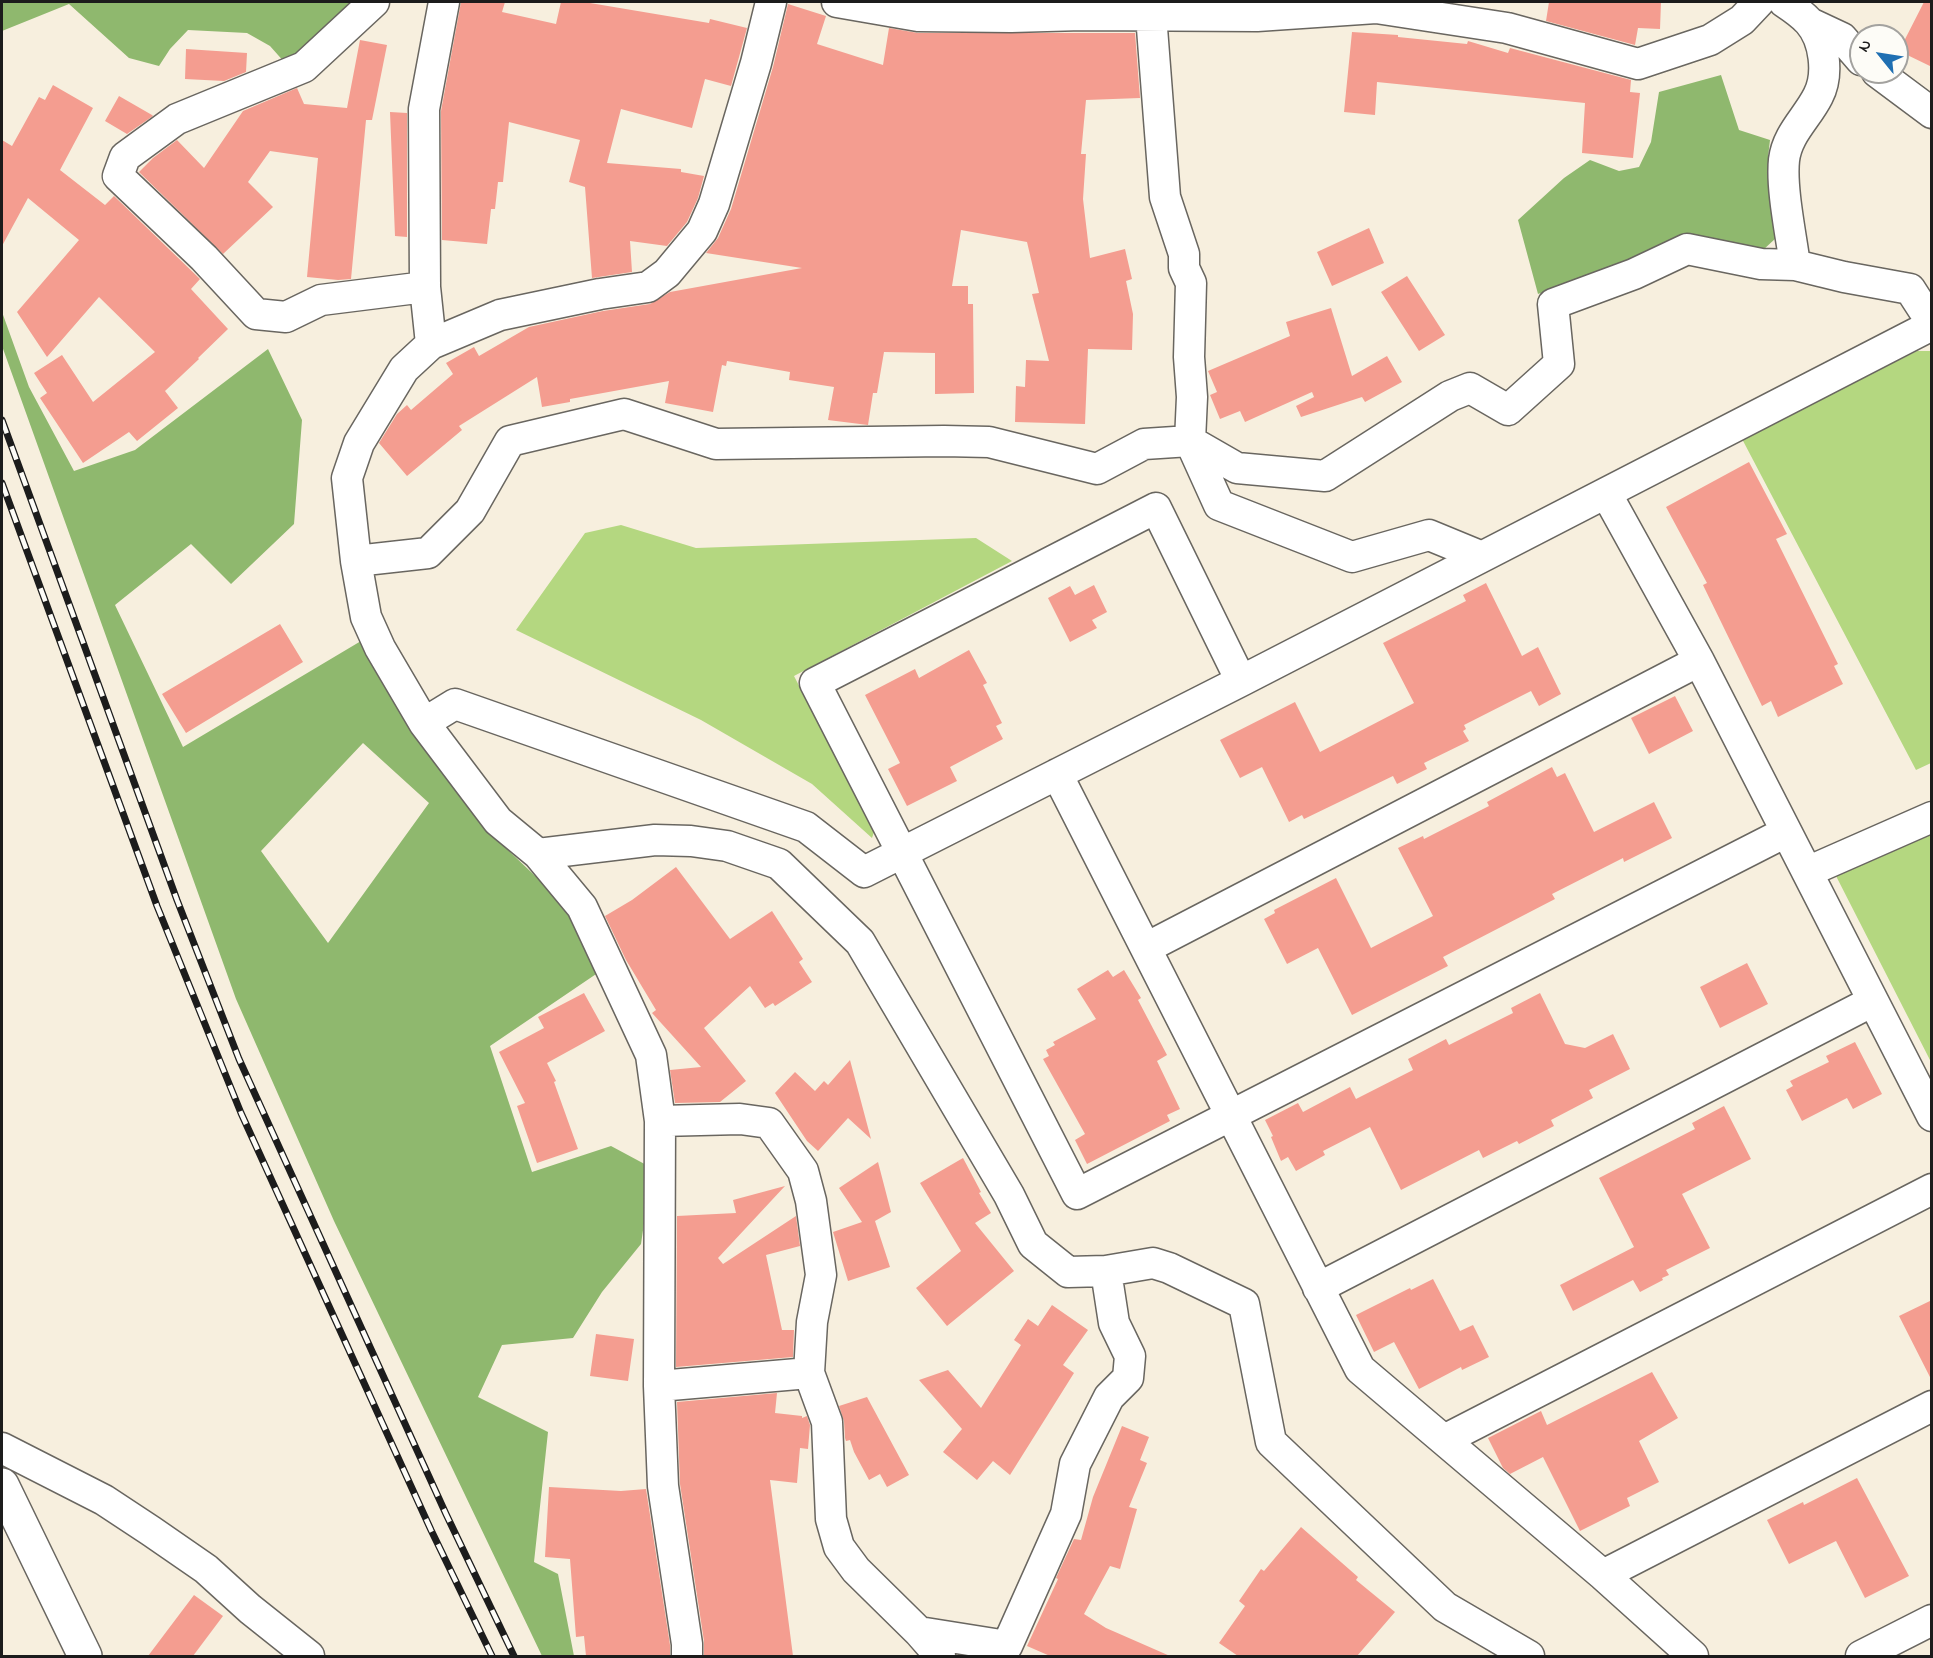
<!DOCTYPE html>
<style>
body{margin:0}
#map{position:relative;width:1933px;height:1658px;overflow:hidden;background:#f7efde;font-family:"Indie Flower",sans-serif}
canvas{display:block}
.frame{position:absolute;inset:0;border:3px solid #1c1c1c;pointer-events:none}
.north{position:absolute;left:1849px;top:24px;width:60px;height:60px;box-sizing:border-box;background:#fdfcf7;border:2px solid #a3a29f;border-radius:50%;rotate:300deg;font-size:16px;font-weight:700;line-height:24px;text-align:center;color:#1c1c1c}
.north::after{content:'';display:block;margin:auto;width:21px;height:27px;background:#1f6fb2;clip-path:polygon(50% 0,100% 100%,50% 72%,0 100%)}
</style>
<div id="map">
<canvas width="1933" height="1658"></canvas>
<div class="frame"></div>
<div class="north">N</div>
</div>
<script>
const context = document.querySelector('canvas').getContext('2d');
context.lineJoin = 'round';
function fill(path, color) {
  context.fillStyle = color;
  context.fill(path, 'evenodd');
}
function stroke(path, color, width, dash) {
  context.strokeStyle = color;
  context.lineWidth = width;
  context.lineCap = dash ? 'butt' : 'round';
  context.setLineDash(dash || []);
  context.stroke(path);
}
const green = new Path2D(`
 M 1917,351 L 1931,351 L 1931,763 L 1916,770 L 1741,437 Z
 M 621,525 L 696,548 L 976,538 L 1012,561 L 794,676 L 874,832 L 872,838 L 812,784 L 701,720 L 516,630 L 585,533 Z
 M 1931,832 L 1931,1062 L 1835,874 Z`);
const forest = new Path2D(`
 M 2,2 L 360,2 L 286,64 L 270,46 L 247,33 L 188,30 L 170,49 L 159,66 L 129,58 L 69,4 L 2,31 Z
 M 1721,75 L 1739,130 L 1770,140 L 1768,157 L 1776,238 L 1763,250 L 1686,234 L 1629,260 L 1538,294 L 1518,220 L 1564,178 L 1590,160 L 1619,171 L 1639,167 L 1651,142 L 1659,92 Z
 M 2,312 L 29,387 L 74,471 L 135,450 L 268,349 L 302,420 L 294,524 L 231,584 L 191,544 L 115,605 L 183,747 L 361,641 L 488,831 L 573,912 L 605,968 L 490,1046 L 532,1172 L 611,1146 L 652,1168 L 641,1244 L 602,1292 L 573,1338 L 502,1345 L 478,1397 L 548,1432 L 534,1562 L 558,1574 L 574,1656 L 542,1656 L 334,1221 L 236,999 L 2,346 ZM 363,743 L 429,803 L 328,943 L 261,851 Z`);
const building = new Path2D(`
 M 461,2 L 505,2 L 502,12 L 556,24 L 561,2 L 584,2 L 709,23 L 710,19 L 747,28 L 731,86 L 705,79 L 692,128 L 621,109 L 607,163 L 681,169 L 681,172 L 704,176 L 698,198 L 687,222 L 667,246 L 630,241 L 632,272 L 592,278 L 585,187 L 569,182 L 580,140 L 509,122 L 503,182 L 498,182 L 495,209 L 491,209 L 487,244 L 442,240 L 441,111 Z
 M 1549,2 L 1661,2 L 1660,29 L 1638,28 L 1635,45 L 1546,21 Z
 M 1924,2 L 1932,2 L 1932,67 L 1899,51 Z
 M 788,4 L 826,16 L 817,44 L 883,65 L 889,28 L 918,33 L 1135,33 L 1140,98 L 1086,100 L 1081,154 L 1086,154 L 1083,199 L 1090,258 L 1125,249 L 1132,279 L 1126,281 L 1133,314 L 1132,350 L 1088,349 L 1085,424 L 1015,422 L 1016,386 L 1025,387 L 1026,360 L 1049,361 L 1032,294 L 1039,293 L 1027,242 L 961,230 L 952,286 L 968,286 L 968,304 L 973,304 L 974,393 L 935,394 L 935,353 L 884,352 L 877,393 L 873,393 L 868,425 L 828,420 L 834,387 L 789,380 L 790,372 L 727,361 L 726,366 L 722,365 L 713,412 L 665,403 L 669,381 L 570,399 L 570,402 L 542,407 L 537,377 L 459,426 L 462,430 L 407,476 L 379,443 L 397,414 L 407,405 L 411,410 L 453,374 L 446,363 L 474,347 L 479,356 L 529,327 L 603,311 L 650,304 L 670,292 L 802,268 L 706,253 L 718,238 L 731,209 L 773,67 Z
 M 1352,32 L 1398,35 L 1398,37 L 1467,44 L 1468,41 L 1508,53 L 1510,48 L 1631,80 L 1630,92 L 1640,93 L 1633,158 L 1582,153 L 1585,103 L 1377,82 L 1375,115 L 1344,112 Z
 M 360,40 L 387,45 L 372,120 L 366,120 L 351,279 L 338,280 L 307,277 L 318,158 L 270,151 L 248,182 L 273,207 L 223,254 L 139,172 L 153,158 L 177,140 L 204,168 L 243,111 L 297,88 L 304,104 L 347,108 Z
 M 186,49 L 247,53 L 246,72 L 224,81 L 185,79 Z
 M 53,85 L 93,108 L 60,170 L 105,205 L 114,196 L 200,279 L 191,289 L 228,329 L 198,358 L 199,359 L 165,391 L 178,408 L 137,441 L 129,432 L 83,463 L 40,398 L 47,393 L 34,373 L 62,355 L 93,402 L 155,352 L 99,297 L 47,357 L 17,312 L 79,240 L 28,198 L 2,246 L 2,140 L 12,146 L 39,97 L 45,100 Z
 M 119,96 L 152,115 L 153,116 L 127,134 L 105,121 Z
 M 390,112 L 407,113 L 407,237 L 395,236 Z
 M 1369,228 L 1384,263 L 1332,286 L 1317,252 Z
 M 1407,276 L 1445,335 L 1419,351 L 1381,292 Z
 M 1331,308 L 1352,376 L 1387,356 L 1402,382 L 1365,402 L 1362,397 L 1301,417 L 1296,406 L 1314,397 L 1312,392 L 1245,422 L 1240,411 L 1220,419 L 1210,395 L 1217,392 L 1208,371 L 1290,336 L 1286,322 Z
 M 1749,462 L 1787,534 L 1776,539 L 1838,664 L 1834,666 L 1843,684 L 1778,717 L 1771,701 L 1762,706 L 1703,585 L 1707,583 L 1666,507 Z
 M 1486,583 L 1522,656 L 1538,647 L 1561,694 L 1539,706 L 1531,691 L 1464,725 L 1466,729 L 1463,731 L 1469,741 L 1424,763 L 1427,769 L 1397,784 L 1393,776 L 1304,819 L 1302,815 L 1289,822 L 1262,767 L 1240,778 L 1220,740 L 1295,702 L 1320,752 L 1414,703 L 1383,643 L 1466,601 L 1463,595 Z
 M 1094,585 L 1107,612 L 1092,620 L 1097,628 L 1070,642 L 1048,598 L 1070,586 L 1075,595 Z
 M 280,624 L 303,662 L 186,733 L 162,694 Z
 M 969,650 L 987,683 L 983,685 L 1002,723 L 996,726 L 1003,739 L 950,767 L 957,781 L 907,806 L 888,769 L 900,763 L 865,695 L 915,669 L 919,678 Z
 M 1675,696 L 1693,731 L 1649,754 L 1631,718 Z
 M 1552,767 L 1557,777 L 1565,773 L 1594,832 L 1654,802 L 1672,838 L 1624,862 L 1623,858 L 1552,894 L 1555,899 L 1443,957 L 1448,966 L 1352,1015 L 1318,948 L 1287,964 L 1264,919 L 1275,913 L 1274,910 L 1336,878 L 1371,948 L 1433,916 L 1398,848 L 1423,836 L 1424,839 L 1489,806 L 1487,802 Z
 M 676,867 L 730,939 L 772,911 L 803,959 L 799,962 L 812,982 L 775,1006 L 773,1003 L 765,1008 L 750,986 L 704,1028 L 746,1081 L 720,1102 L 675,1103 L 670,1070 L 701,1067 L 652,1013 L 656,1010 L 626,960 L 605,916 L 632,900 Z
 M 1747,963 L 1768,1004 L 1720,1028 L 1700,987 Z
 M 1108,970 L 1113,977 L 1124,970 L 1141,998 L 1138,1000 L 1167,1055 L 1157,1061 L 1180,1109 L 1167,1115 L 1170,1121 L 1087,1164 L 1075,1140 L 1085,1134 L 1043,1059 L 1049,1056 L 1046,1050 L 1055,1045 L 1053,1042 L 1096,1019 L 1077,989 Z
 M 584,993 L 605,1031 L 547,1063 L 556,1081 L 554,1082 L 578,1149 L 537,1163 L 517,1106 L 525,1103 L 499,1052 L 544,1028 L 538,1017 Z
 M 1540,993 L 1565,1044 L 1585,1048 L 1613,1034 L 1630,1069 L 1589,1090 L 1593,1098 L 1551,1120 L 1554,1126 L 1519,1144 L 1517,1141 L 1483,1158 L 1479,1150 L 1401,1190 L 1370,1127 L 1323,1151 L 1325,1155 L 1296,1171 L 1288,1157 L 1281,1161 L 1271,1137 L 1273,1136 L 1265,1120 L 1298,1103 L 1303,1112 L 1350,1087 L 1356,1099 L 1413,1070 L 1408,1059 L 1446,1039 L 1449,1045 L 1513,1013 L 1511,1008 Z
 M 1855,1042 L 1882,1094 L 1853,1109 L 1847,1098 L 1802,1121 L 1786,1090 L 1793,1086 L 1790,1081 L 1829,1062 L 1826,1056 Z
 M 850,1060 L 871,1139 L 848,1118 L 818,1151 L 807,1141 L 775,1093 L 795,1072 L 815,1091 L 824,1081 L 828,1085 Z
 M 1724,1106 L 1751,1159 L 1682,1194 L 1710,1248 L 1666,1270 L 1669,1275 L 1662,1278 L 1663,1280 L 1640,1292 L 1633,1280 L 1573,1311 L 1560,1285 L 1634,1247 L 1599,1178 L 1695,1129 L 1692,1123 Z
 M 963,1158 L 981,1192 L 979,1193 L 991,1213 L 975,1223 L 1014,1271 L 947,1326 L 916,1288 L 961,1251 L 920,1183 Z
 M 878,1162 L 891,1212 L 875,1221 L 890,1267 L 848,1281 L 833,1232 L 862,1222 L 839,1188 Z
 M 785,1186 L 718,1258 L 723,1264 L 796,1216 L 800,1246 L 766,1255 L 782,1330 L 794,1330 L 793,1357 L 676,1367 L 677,1216 L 736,1213 L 733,1200 Z
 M 1433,1279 L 1460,1331 L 1473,1325 L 1489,1357 L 1462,1370 L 1461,1367 L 1419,1389 L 1394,1342 L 1374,1352 L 1356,1315 L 1410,1288 L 1411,1290 Z
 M 1932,1300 L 1932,1381 L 1899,1316 Z
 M 1052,1305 L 1088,1330 L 1063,1365 L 1074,1373 L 1010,1475 L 993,1461 L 977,1480 L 943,1452 L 962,1429 L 919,1380 L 948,1370 L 981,1408 L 1021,1345 L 1014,1340 L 1028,1319 L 1038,1326 Z
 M 596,1334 L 634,1339 L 628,1381 L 590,1376 Z
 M 1652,1372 L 1678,1418 L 1639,1441 L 1659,1482 L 1627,1498 L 1630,1506 L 1580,1531 L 1543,1457 L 1510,1474 L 1503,1468 L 1488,1438 L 1541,1411 L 1547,1425 Z
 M 777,1393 L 775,1413 L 802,1416 L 802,1418 L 807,1416 L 810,1425 L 808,1449 L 800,1448 L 797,1483 L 770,1480 L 793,1656 L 704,1656 L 704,1641 L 680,1484 L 677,1402 Z
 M 867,1397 L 909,1475 L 887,1487 L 880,1474 L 869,1480 L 854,1452 L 850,1440 L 846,1441 L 845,1438 L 844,1421 L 839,1406 Z
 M 1122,1426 L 1149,1437 L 1140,1460 L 1147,1463 L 1129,1507 L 1137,1509 L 1120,1569 L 1110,1566 L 1084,1614 L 1106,1628 L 1170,1656 L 1050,1656 L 1027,1646 L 1058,1579 L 1056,1578 L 1074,1539 L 1081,1540 L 1093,1497 Z
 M 1857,1478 L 1909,1576 L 1865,1598 L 1836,1541 L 1789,1564 L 1767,1520 L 1803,1502 L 1804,1505 Z
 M 549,1487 L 621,1491 L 646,1489 L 670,1645 L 670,1656 L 586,1656 L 584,1636 L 576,1637 L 570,1559 L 545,1557 Z
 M 1301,1527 L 1358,1577 L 1356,1580 L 1395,1612 L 1357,1656 L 1238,1656 L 1219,1643 L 1245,1606 L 1239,1601 L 1261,1569 L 1264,1571 Z
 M 194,1595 L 223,1616 L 193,1656 L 148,1656 Z`);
const minor = new Path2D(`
 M 374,2 L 304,67 L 177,119 L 125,157 L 118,176 L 204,258 L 256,314 L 286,317 L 321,300 L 425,287
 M 837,2 L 918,16 L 1011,17 L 1082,15 L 1257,16 L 1376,8 L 1507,28 L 1638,64 L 1710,40 L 1742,20 L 1759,2
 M 1784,2 C 1793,8 1802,14 1809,22 C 1825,40 1829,75 1818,96 C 1807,118 1787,134 1784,160 C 1781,188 1791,235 1795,265 L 1844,277 L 1910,289 L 1932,323
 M 1151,15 L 1165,197 L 1184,254 L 1184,268 L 1191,283 L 1189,357 L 1192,397 L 1190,441 L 1219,505 L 1352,557 L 1429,535 L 1480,556
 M 1810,23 L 1842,38 L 1861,60
 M 1877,72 L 1932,113
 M 431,344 L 425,287 L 424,109 L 444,2
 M 1606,493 L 1699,661 L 1932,1116
 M 356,561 L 428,553 L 470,511 L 510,441 L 624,414 L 716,444 L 944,441 L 989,442 L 1097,469 L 1144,444 L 1190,441 L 1237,468 L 1325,476 L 1450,396 L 1470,388 L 1508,410 L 1559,364 L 1553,304 L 1634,274 L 1687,249 L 1761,264 L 1795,265
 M 1241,681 L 1156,508 L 815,683 L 1077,1194 L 1786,832
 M 424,723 L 455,704 L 806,827 L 864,872 L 1241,681 L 1932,325
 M 1057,774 L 1360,1369 L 1603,1575 L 1693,1656
 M 538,854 L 655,840 L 691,841 L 727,846 L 779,864 L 860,942 L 1009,1195 L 1033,1244 L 1068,1272 L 1106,1271 L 1153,1263 L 1169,1268 L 1244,1304 L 1271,1442 L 1445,1607 L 1529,1656
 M 1807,872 L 1932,817
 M 1146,948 L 1699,661
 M 660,1121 L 740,1119 L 769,1123 L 803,1171 L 811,1201 L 821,1275 L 812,1322 L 809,1373 L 827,1422 L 831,1519 L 839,1547 L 856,1570 L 919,1632 L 940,1656
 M 1318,1288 L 1873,1001
 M 659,1386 L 809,1373
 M 1444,1440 L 1932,1189
 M 2,1448 L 104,1500 L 151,1531 L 206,1569 L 250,1609 L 309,1656
 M 1603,1575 L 1932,1406
 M 919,1632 L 1007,1646 L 1066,1514 L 1075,1464 L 1109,1397 L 1128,1378 L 1130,1356 L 1114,1323 L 1106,1271
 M 687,1656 L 687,1644 L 663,1486 L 659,1386 L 660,1121 L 651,1055 L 582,907 L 538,854 L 498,821 L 424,723 L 380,648 L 366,617 L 356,561 L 347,478 L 359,443 L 404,369 L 431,344 L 500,315 L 600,294 L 648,287 L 667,273 L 702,231 L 714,204 L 756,63 L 771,2
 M 1861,1656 L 1932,1620`);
const trunk = new Path2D(`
 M 2,1485 L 85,1656`);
const rail = new Path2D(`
 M 2,420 L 177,900 L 239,1059 L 446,1514 L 514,1656
 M 2,483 L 157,906 L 241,1113 L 431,1530 L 492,1656`);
fill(green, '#b4d780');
fill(forest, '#8fb86e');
fill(building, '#f49d90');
stroke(minor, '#696660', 33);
stroke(trunk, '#696660', 36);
stroke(minor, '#fff', 30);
stroke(trunk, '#fff', 33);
stroke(rail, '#1c1c1c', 7);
stroke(rail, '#fdfcf7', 4.5, [14]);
</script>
